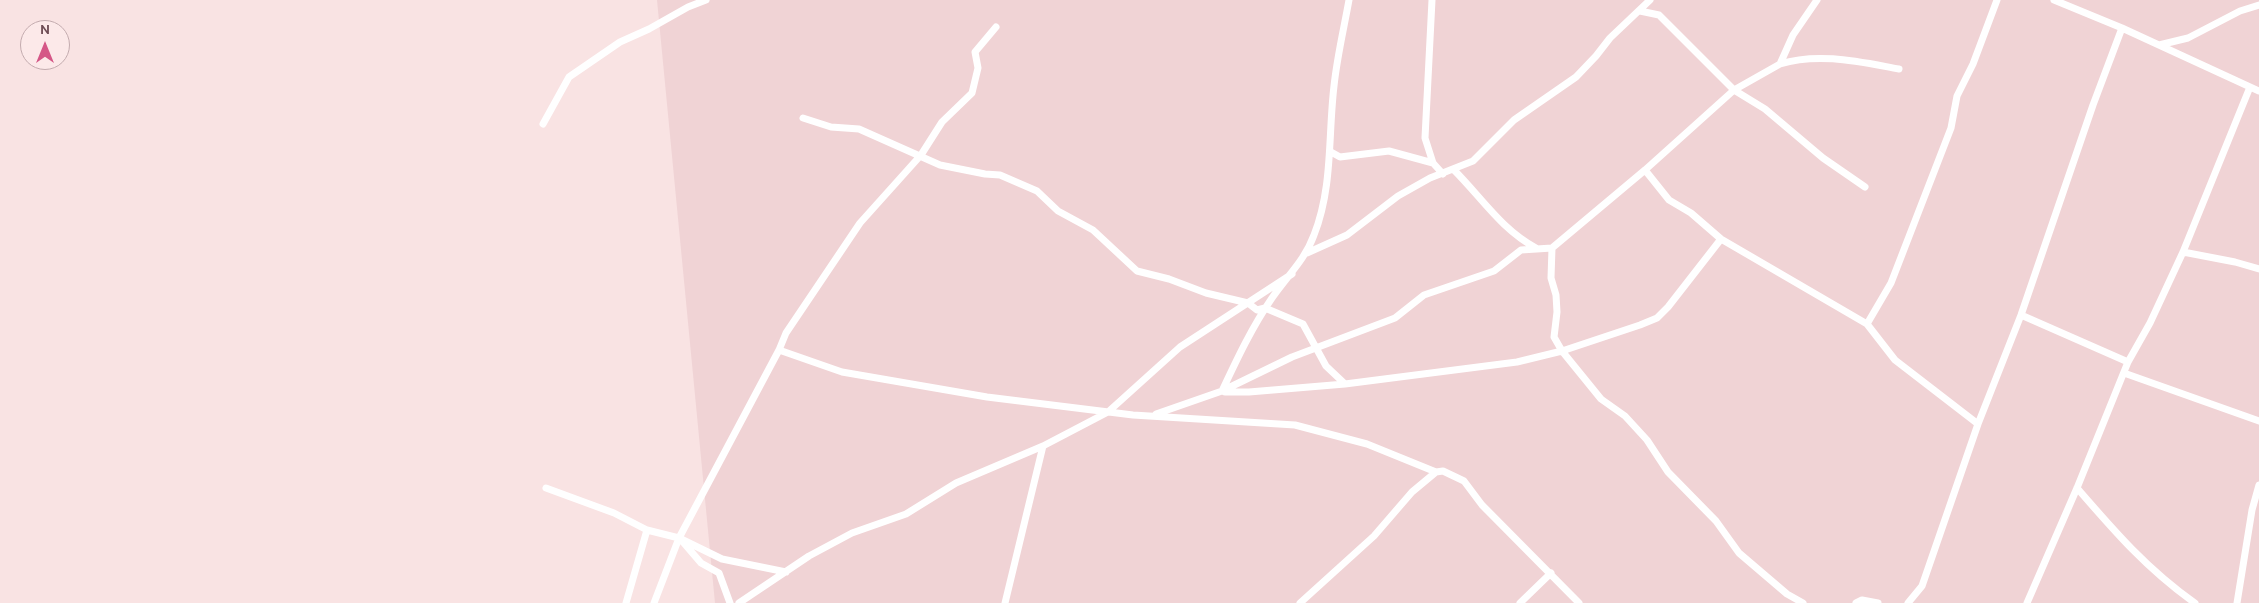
<!DOCTYPE html>
<style>
body{margin:0}
#map{position:relative;width:2259px;height:603px;overflow:hidden;background:#f9e3e3;font-family:Overpass,sans-serif}
canvas{display:block}
.north{position:absolute;left:20px;top:20px;width:50px;height:50px;box-sizing:border-box;background:#fce9e9;border:1px solid #c3abae;border-radius:50%;rotate:0deg;font-size:14px;font-weight:700;line-height:20px;text-align:center;color:#6e4d55}
.north::after{content:'';display:block;margin:auto;width:18px;height:22px;background:#d55787;clip-path:polygon(50% 0,100% 100%,50% 72%,0 100%)}
</style>
<div id="map">
<canvas width="2259" height="603"></canvas>
<div class="north">N</div>
</div>
<script>
const context = document.querySelector('canvas').getContext('2d');
context.lineJoin = 'round';
function fill(path, color) {
  context.fillStyle = color;
  context.fill(path, 'evenodd');
}
function stroke(path, color, width, dash) {
  context.strokeStyle = color;
  context.lineWidth = width;
  context.lineCap = dash ? 'butt' : 'round';
  context.setLineDash(dash || []);
  context.stroke(path);
}
const residential = new Path2D(`
 M 657,0 L 2259,0 L 2259,603 L 715,603 Z`);
const minor = new Path2D(`
 M 1432,0 L 1425,138 L 1433,163 L 1443,174
 M 2054,0 L 2122,28 L 2259,91
 M 1640,11 L 1659,15 L 1734,90 L 1765,109 L 1823,158 L 1865,187
 M 2159,45 L 2188,38 L 2240,11 L 2259,5
 M 1780,64 C 1819,52 1860,62 1899,69
 M 803,118 L 831,127 L 859,129 L 940,165 L 985,174 L 1000,175 L 1037,191 L 1058,211 L 1093,230 L 1137,271 L 1169,279 L 1206,293 L 1248,303 L 1257,310 L 1265,308 L 1303,324 L 1326,366 L 1345,384 L 1517,362 L 1562,351 L 1640,325 L 1657,318 L 1668,307 L 1721,239
 M 543,124 L 569,77 L 620,42 L 649,29 L 688,7 L 706,0
 M 1331,152 L 1340,157 L 1389,151 L 1433,163
 M 1454,170 C 1482,198 1501,229 1536,248
 M 1645,170 L 1669,200 L 1691,213 L 1721,239 L 1867,324 L 1895,360 L 1978,424
 M 1552,248 L 1551,278 L 1556,295 L 1557,312 L 1554,337 L 1562,351 L 1601,399 L 1625,416 L 1647,440 L 1668,472 L 1716,521 L 1739,553 L 1787,594 L 1803,603
 M 2183,252 L 2235,262 L 2259,269
 M 1307,253 L 1347,235 L 1398,196 L 1430,178 L 1473,161 L 1514,120 L 1576,77 L 1596,56 L 1610,38 L 1650,0
 M 2021,315 L 2128,362
 M 1867,324 L 1891,283 L 1951,128 L 1957,96 L 1973,64 L 1997,0
 M 779,350 L 786,333 L 860,223 L 921,155 L 942,122 L 972,93 L 978,68 L 975,52 L 996,27
 M 2124,373 L 2259,421
 M 1222,391 C 1237,359 1252,327 1272,298 C 1287,276 1305,260 1314,235 C 1333,187 1328,136 1334,86 C 1337,57 1344,28 1349,0
 M 1225,392 L 1249,392 L 1345,384
 M 1156,414 L 1222,391 L 1292,357 L 1395,318 L 1424,295 L 1494,271 L 1521,250 L 1552,248 L 1645,170 L 1734,90 L 1780,64 L 1793,35 L 1817,0
 M 546,488 L 614,513 L 647,530 L 679,538 L 722,559 L 786,572
 M 2077,488 C 2115,532 2148,570 2195,603
 M 683,542 L 701,563 L 719,573 L 730,603
 M 626,603 L 647,530
 M 654,603 L 679,538 L 779,350 L 842,372 L 987,397 L 1133,415 L 1295,425 L 1367,444 L 1436,472
 M 739,603 L 809,556 L 852,533 L 906,514 L 956,483 L 1043,446 L 1108,412 L 1180,347 L 1292,274
 M 1005,603 L 1043,446
 M 1300,603 L 1374,536 L 1412,492 L 1436,472 L 1443,471 L 1464,481 L 1482,505 L 1579,603
 M 1520,603 L 1551,573
 M 1856,603 L 1862,600 L 1878,603
 M 1908,603 L 1922,586 L 1978,424 L 2021,315 L 2093,105 L 2122,28
 M 2027,603 L 2077,488 L 2128,362 L 2150,323 L 2183,252 L 2250,87
 M 2237,603 L 2252,510 L 2259,485`);
fill(residential, '#f0d3d5');
stroke(minor, '#fff', 7);
</script>
